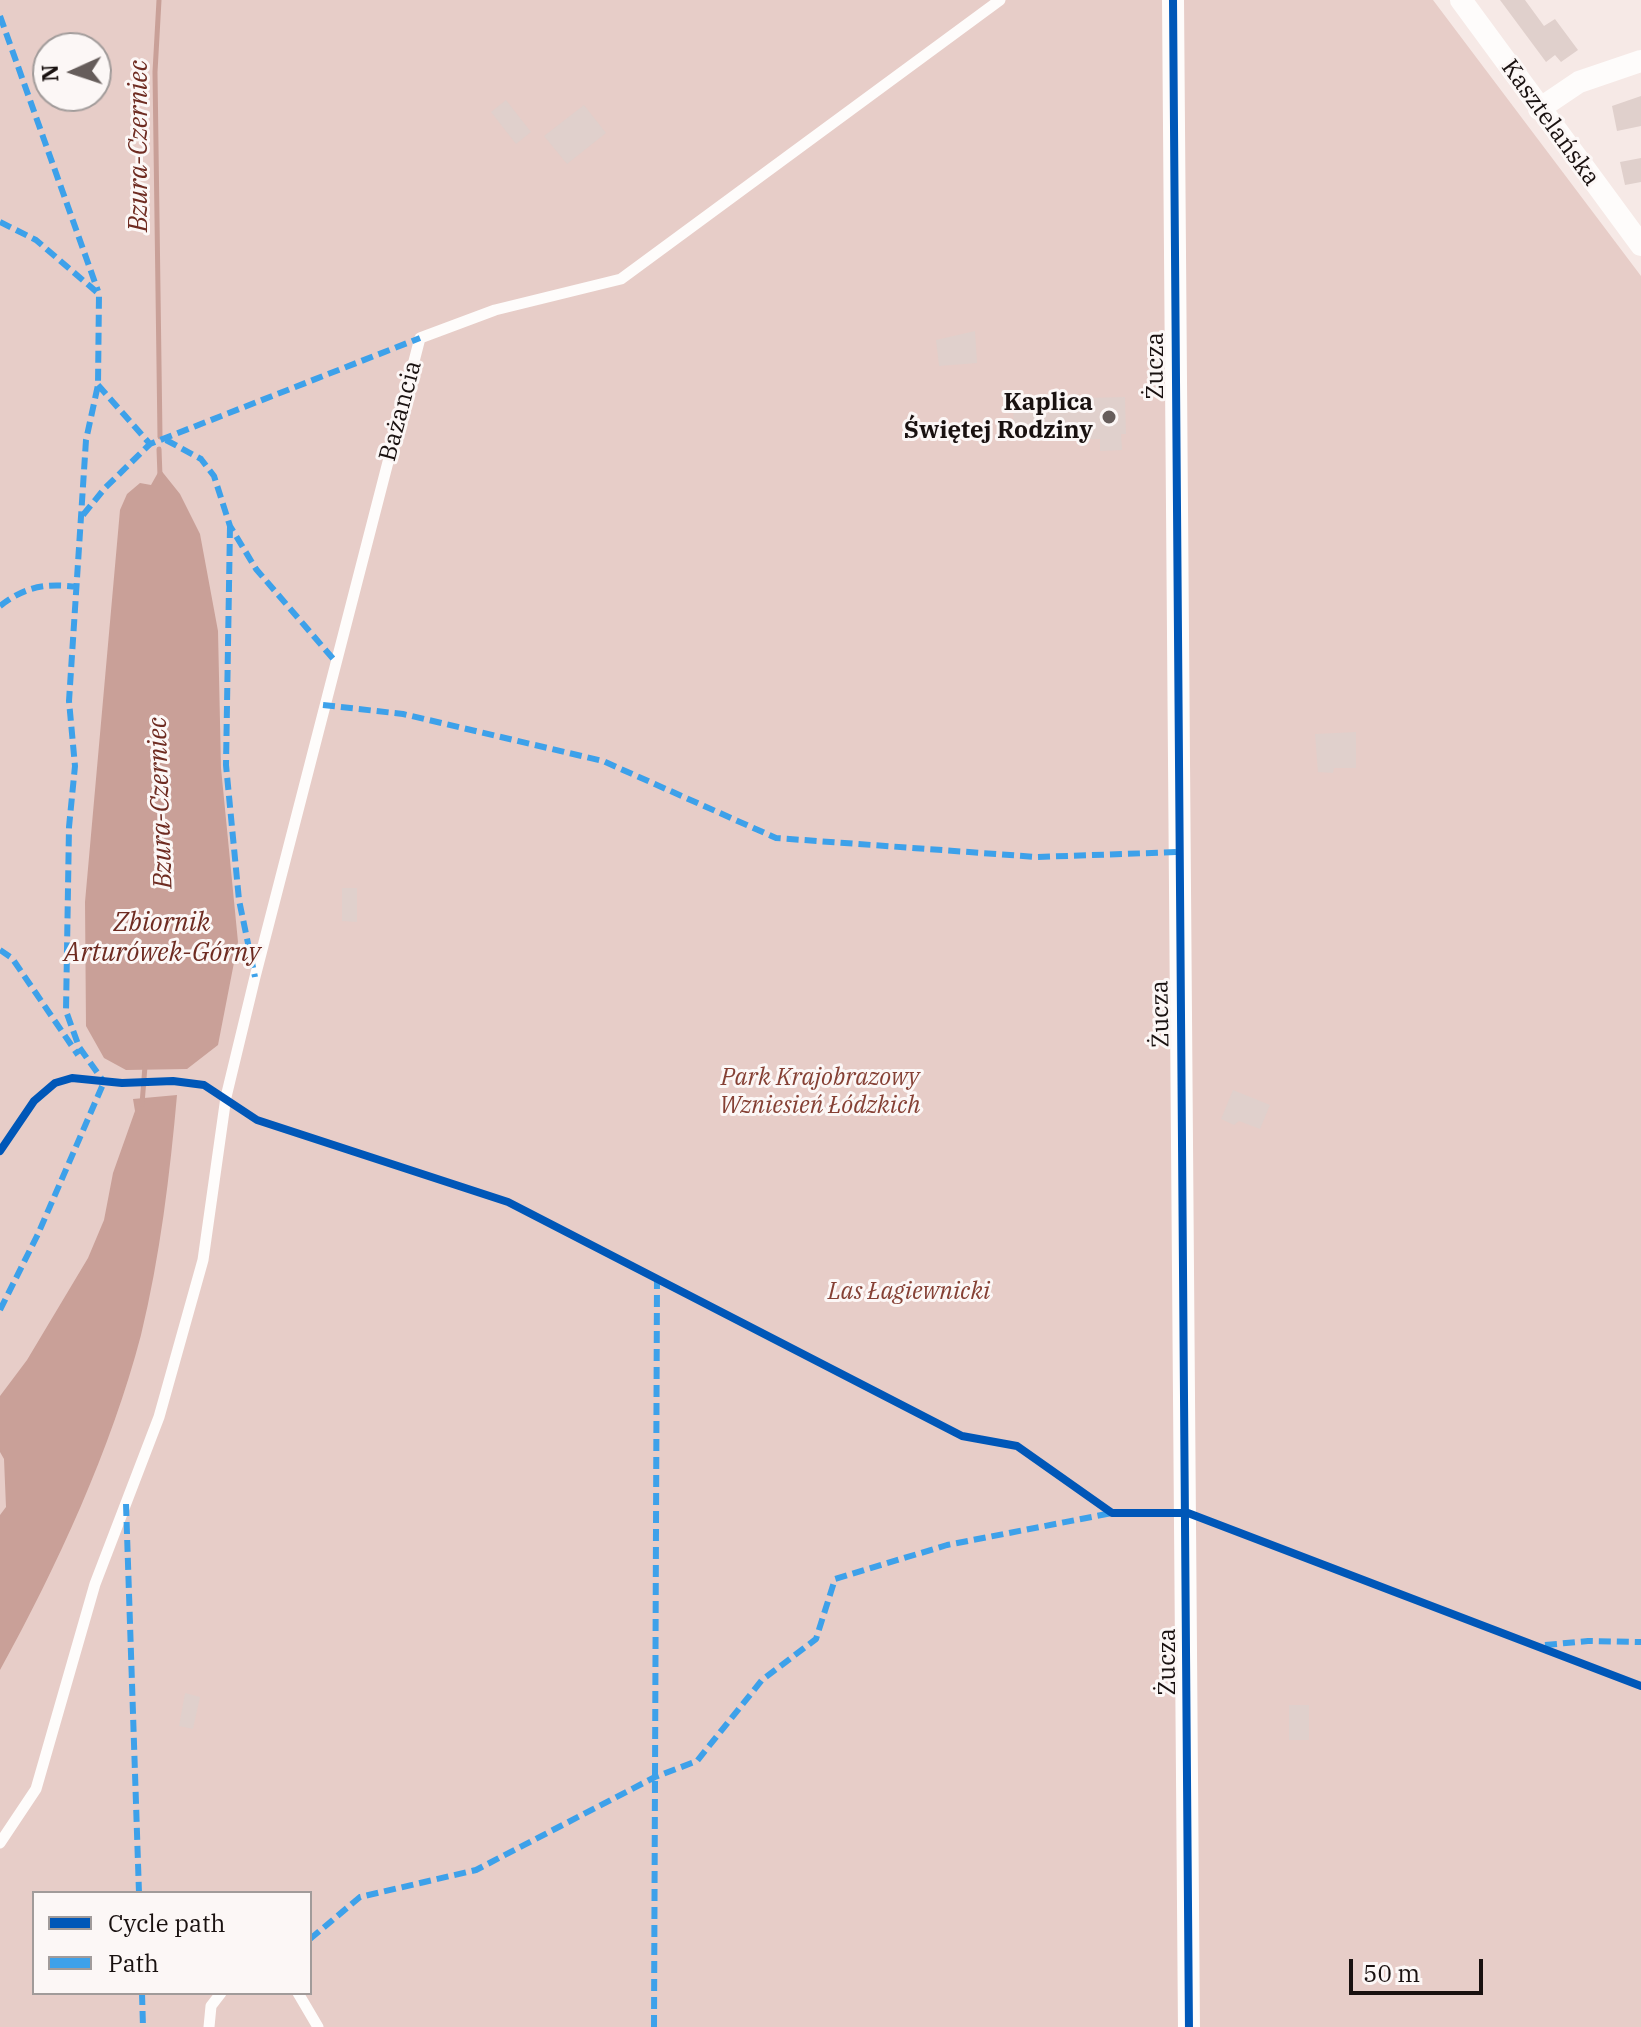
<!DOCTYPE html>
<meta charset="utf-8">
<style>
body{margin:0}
#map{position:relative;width:1641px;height:2027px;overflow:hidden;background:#f6e9e6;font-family:"IBM Plex Serif",serif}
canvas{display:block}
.legend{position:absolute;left:32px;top:1891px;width:280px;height:104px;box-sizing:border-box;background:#fcf7f6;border:2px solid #a19b9a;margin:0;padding:10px 14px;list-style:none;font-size:24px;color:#191110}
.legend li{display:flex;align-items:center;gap:16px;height:40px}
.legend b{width:40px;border:2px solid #a19b9a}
.north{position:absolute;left:32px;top:32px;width:80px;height:80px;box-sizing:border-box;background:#fcf7f6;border:2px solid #a19b9a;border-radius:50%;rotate:267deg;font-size:22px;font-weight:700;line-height:32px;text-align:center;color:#191110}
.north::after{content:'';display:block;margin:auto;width:28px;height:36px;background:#665d5b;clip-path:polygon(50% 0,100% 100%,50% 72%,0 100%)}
.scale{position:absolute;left:1349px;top:1959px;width:134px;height:36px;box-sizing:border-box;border:4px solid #191110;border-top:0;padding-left:10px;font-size:24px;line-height:28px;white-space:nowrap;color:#191110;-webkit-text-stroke:6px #fcf7f6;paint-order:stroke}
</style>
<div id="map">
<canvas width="1641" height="2027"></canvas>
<ul class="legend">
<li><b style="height:10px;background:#0057b8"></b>Cycle path</li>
<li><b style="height:10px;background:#3da1ea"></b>Path</li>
</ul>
<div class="north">N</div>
<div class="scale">50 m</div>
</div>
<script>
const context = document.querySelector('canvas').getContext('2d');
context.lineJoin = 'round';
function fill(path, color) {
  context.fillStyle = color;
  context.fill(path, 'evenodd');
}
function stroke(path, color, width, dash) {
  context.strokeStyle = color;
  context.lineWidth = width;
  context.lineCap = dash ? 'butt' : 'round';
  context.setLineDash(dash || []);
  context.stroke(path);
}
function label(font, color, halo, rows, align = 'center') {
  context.font = font + ' "IBM Plex Serif",serif';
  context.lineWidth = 6;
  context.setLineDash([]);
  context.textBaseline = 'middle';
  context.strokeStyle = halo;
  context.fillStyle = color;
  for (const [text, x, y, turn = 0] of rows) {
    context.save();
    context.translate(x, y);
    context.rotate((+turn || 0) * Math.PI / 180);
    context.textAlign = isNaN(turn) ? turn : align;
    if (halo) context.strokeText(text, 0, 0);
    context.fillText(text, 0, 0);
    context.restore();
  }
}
const green = new Path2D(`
 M 0,0 L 1433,0 L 1641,276 L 1641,2027 L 0,2027 ZM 48,48 L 96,48 L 96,96 L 48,96 ZM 34,1893 L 310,1893 L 310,1993 L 34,1993 Z`);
const water = new Path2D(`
 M 160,469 L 180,494 L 200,534 L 218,631 L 221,768 L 238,942 L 218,1045 L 187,1069 L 126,1070 L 104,1058 L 86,1026 L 85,902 L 120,510 L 127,494 L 140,483 L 151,485 Z
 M 177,1095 C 170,1174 160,1257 141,1335 C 111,1449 57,1567 0,1670 L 0,1515 L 6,1507 L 4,1459 L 0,1452 L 0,1396 L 27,1360 L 88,1258 L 104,1220 L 113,1173 L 135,1111 L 133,1099 Z`);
const stream = new Path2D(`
 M 159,0 L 155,72 L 160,437
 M 159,449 L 160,476
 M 142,1104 L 145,1066`);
const building = new Path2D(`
 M 1500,0 L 1525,0 L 1544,26 L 1555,19 L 1578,50 L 1561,62 L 1555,55 L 1546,62 Z
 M 1641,96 L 1641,126 L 1617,131 L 1612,106 Z
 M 506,100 L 531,132 L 516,144 L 491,112 Z
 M 584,105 L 606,133 L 567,164 L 544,136 Z
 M 1641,158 L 1641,182 L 1625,185 L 1620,162 Z
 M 975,331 L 977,363 L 939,366 L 936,340 Z
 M 1125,397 L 1126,434 L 1121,434 L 1122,450 L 1100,451 L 1100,439 L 1072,440 L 1072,434 L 1014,436 L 1013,400 Z
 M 1356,732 L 1356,768 L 1334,768 L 1333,773 L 1318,772 L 1315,734 Z
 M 342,888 L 357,888 L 357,922 L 342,921 Z
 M 1233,1090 L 1270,1105 L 1260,1129 L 1239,1121 L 1234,1125 L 1221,1119 Z
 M 185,1693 L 200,1697 L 193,1729 L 179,1726 Z
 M 1289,1705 L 1309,1705 L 1309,1740 L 1289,1740 Z`);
const lane = new Path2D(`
 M 0,1843 L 36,1789 L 95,1584 L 159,1417 L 203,1260 L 226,1097 L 255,977 L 420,338 L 495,310 L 621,279 L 1000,0
 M 298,1993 L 318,2027
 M 209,2027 L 211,2006 L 221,1993`);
const street = new Path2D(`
 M 1173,0 L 1189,2027
 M 1461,0 L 1641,245
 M 1539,109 L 1579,82 L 1641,61`);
const quiet = new Path2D(`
 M 0,16 L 98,291
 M 0,222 L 36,240 L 99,294 L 98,385 L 86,440 L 69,701 L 75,766 L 69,827 L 66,1011 L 79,1047 L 104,1082
 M 98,385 L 150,444 L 420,338
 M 166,440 L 201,459 L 214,476 L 230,526 L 256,569 L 335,661
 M 83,515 L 105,488 L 150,444
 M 230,526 L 226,765 L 239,900 L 255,977
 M 0,606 C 26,586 46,583 78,587
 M 323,705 L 403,714 L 603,761 L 776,838 L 1037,857 L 1179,852
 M 0,950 L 12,958 L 78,1055
 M 0,1310 L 38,1234 L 104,1082
 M 126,1504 L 139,1893
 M 1545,1645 L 1588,1641 L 1641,1642
 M 310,1939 L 360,1897 L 476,1870 L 655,1777 L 697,1761 L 762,1680 L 816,1639 L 835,1579 L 947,1545 L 1112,1513
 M 142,1993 L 143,2027
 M 654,2027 L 657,1279`);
const cycleway = new Path2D(`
 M 1173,0 L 1189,2027
 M 0,1151 L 34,1101 L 55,1083 L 72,1078 L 122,1083 L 173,1081 L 204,1085 L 257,1120 L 508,1202 L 962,1436 L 1017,1446 L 1112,1513 L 1188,1513 L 1641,1686`);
const markers = [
 [1109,417,8,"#665d5b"]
];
const streetNames = [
 ["Kasztelańska",1550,123,54],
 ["Żucza",1156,366,-90],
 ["Bażancia",401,411,-75],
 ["Żucza",1161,1014,-91],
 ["Żucza",1168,1662,-90]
];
const poiNames = [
 ["Kaplica",1093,403],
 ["Świętej Rodziny",1093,431]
];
const parkNames = [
 ["Park Krajobrazowy",820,1078],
 ["Wzniesień Łódzkich",820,1106],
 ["Las Łagiewnicki",909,1292]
];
const waterNames = [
 ["Bzura-Czerniec",139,146,-90],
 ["Bzura-Czerniec",161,803,-92],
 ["Zbiornik",162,923],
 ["Arturówek-Górny",162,953]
];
fill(green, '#e7cdc8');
fill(water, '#c9a098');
stroke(stream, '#c9a098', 5);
fill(building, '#e0d0cc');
stroke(lane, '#fefcfb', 11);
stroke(street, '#fefcfb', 22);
stroke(quiet, '#3da1ea', 6, [12, 6]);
stroke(cycleway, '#0057b8', 8);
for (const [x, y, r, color] of markers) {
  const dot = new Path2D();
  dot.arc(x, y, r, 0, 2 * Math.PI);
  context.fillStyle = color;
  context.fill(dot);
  stroke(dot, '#fcf7f6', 3);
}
label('24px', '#191110', '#fcf7f6', streetNames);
label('bold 24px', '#191110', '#fcf7f6', poiNames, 'right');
label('italic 24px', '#854034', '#fcf7f6', parkNames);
label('italic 26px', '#6e2b21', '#fcf7f6', waterNames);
</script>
